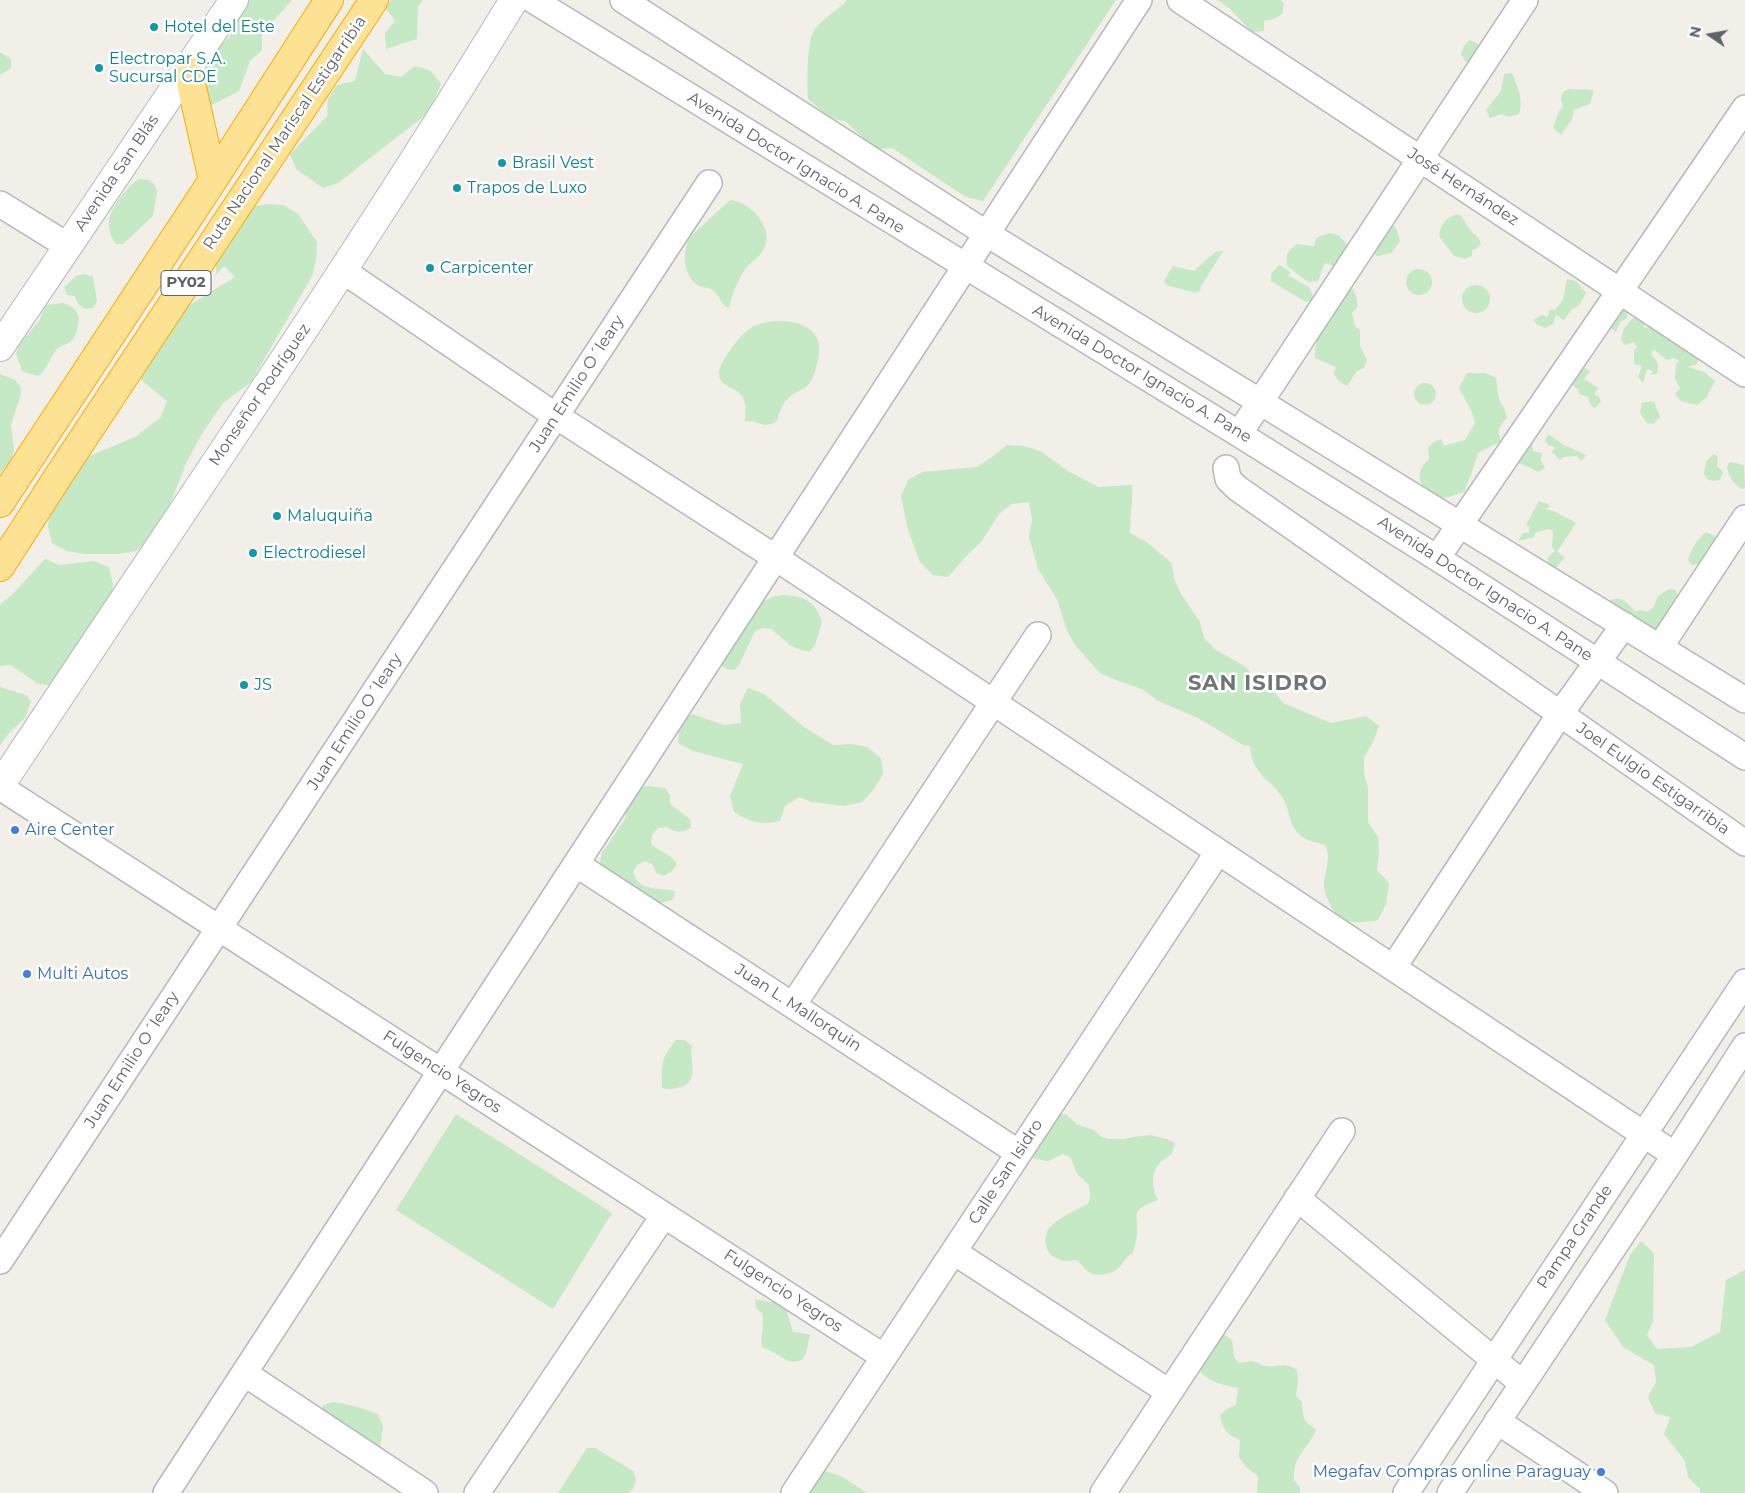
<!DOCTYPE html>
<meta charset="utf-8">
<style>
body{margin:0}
#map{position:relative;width:1745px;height:1493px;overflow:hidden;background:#f1efe8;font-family:Montserrat,sans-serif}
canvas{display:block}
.north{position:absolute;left:1685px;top:10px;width:50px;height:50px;-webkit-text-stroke:4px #fff;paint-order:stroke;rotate:282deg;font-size:14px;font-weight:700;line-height:20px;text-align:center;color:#5f6368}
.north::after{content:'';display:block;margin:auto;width:18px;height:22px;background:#5f6368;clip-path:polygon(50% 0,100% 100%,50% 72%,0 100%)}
</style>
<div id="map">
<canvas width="1745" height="1493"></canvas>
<div class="north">N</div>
</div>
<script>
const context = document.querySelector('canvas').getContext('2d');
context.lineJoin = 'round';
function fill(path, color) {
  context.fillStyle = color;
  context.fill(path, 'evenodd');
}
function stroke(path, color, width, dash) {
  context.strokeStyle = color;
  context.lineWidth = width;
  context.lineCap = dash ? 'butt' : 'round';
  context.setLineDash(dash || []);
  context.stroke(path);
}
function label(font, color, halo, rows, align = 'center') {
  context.font = font + ' Montserrat,sans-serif';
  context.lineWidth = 5;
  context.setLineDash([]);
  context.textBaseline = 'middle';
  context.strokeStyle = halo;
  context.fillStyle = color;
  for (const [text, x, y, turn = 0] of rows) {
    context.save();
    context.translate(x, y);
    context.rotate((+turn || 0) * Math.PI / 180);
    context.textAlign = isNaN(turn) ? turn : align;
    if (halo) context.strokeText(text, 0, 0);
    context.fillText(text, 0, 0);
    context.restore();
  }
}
const green = new Path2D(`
 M 247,0 L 292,0 L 262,34 L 262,50 L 250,61 L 239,91 L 212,105 L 198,98 L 203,60 L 229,38 Z
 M 391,0 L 423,0 L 418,7 L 417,39 L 386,49 L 385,33 L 395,21 L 385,7 Z
 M 846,0 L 1116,0 L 983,201 L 966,197 L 892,148 L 879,149 L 867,141 L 845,121 C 830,120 819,108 808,99 C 807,85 807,43 813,32 C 819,22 836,10 845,3 Z
 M 1217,0 L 1280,0 L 1284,3 L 1282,14 L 1274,19 L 1264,21 L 1264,31 L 1252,32 L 1229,8 Z
 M 1470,40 L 1480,45 L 1486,52 L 1474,64 L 1465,61 L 1461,54 L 1464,46 Z
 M 363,49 L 385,74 L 401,77 L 415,66 L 431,71 L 441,84 L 428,113 L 338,183 L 323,188 L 296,169 L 290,154 L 327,116 L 328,99 L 337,85 L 355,81 Z
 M 0,52 L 11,59 L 11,68 L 0,75 Z
 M 1512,73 C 1517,85 1524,100 1519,114 L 1509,117 L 1502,114 L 1490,118 L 1486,110 L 1501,91 L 1504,74 Z
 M 1569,89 C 1578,91 1586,88 1594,91 L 1590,104 L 1574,110 L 1572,119 L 1561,135 L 1553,128 L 1558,113 L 1563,107 L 1561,99 L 1563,92 Z
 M 139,179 L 149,180 L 155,185 L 157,192 L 153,216 L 123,244 L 116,244 C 111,238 108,230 109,221 C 110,209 128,185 139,179 Z
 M 730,200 C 740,201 750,207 757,215 C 768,229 771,243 758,257 C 754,261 749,264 746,268 C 738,279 732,294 729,308 C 720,305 721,297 714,291 C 709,287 701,288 696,284 C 683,273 682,251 690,237 Z
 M 267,204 L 283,205 L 298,214 L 317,242 L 316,260 L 312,276 L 251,382 L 223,403 L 203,432 L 186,463 L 161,528 L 136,551 L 119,554 L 84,554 L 67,551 L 52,543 L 48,527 L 51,495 L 75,462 L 135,437 L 161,417 L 167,401 L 140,379 L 147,346 L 167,319 L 235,277 L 224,266 L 216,275 L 215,243 L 250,207 Z
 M 1459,214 C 1466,221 1470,233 1478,237 L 1481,244 L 1476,249 L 1472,250 L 1472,256 L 1465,259 L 1454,256 L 1439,236 C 1441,223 1446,217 1459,214 Z
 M 1387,220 L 1396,228 L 1400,241 L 1391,253 L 1378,256 L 1369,252 Z
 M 1329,233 L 1338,235 L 1348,245 L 1341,262 L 1333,266 L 1325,263 L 1318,281 L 1308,282 L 1287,266 C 1286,252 1287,252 1297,244 L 1314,246 L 1316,238 Z
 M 1223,251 L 1200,288 L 1201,290 L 1195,293 L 1166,285 L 1164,281 L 1173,266 L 1194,271 L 1215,252 Z
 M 1279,265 L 1285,268 L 1290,272 L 1289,276 L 1309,287 L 1313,296 L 1311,301 L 1306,302 L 1271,281 L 1271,274 Z
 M1406 282a13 13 0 1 1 26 0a13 13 0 1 1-26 0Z
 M 85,274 L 93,277 L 97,301 L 93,308 L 85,309 L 78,304 L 75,296 L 67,295 L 64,287 L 76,276 Z
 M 1567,279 L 1576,281 L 1586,293 C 1582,300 1580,307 1572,309 L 1564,320 L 1556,315 L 1553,324 L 1545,328 L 1536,324 L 1534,320 L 1539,316 L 1544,315 L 1547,318 L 1550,310 L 1555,310 L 1563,300 Z
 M1462 299a14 14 0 1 1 28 0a14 14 0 1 1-28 0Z
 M 1341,288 L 1353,289 L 1357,298 L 1357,308 L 1352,313 L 1355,326 L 1360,330 L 1360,346 L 1367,360 L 1364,368 L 1357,371 L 1347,386 L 1339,381 L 1333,373 L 1336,368 C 1330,363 1323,362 1315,358 C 1315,332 1329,311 1341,288 Z
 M 1623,302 L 1628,313 L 1626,319 L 1620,322 L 1616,332 L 1608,326 Z
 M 63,303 C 75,307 81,313 78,325 C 77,331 76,336 72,340 C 68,345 60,345 56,350 C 49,359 48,369 38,376 L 22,371 L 16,353 L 19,345 L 39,321 L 46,305 Z
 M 1633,318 L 1641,319 L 1646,329 L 1650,323 L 1699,357 L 1697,364 L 1688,367 L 1704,372 L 1715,381 L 1706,398 L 1697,405 L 1681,401 L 1675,394 L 1680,388 L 1675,379 L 1676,364 L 1679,361 L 1674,358 L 1667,360 L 1653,349 L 1651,355 C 1659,361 1659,365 1657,374 L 1651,375 L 1653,371 L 1647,369 L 1643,383 L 1638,377 L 1642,366 L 1634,364 L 1634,351 L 1637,347 L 1634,342 L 1625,345 L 1621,340 L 1624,328 Z
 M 777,321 C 805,321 827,332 817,364 C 815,371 813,380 808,385 C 804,389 799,391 795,393 C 783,400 780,409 777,421 C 763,430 760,420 745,421 C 745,413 747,405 743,398 C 738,387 721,388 719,375 C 717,364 741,334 751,328 C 758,323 769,322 777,321 Z
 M 1580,366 L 1590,371 L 1584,379 L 1598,388 L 1594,394 L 1599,397 L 1601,402 L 1595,408 L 1591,406 L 1588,397 L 1579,394 L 1578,389 L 1570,383 Z
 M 1467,373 L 1486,373 L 1496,378 L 1499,400 L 1504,408 L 1507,418 C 1499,425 1497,431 1501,441 L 1478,453 L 1472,472 L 1464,492 L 1445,498 L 1427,495 C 1419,480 1415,472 1429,459 L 1428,448 L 1434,442 L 1441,439 L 1444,446 L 1465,440 L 1475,423 L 1471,410 L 1459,388 Z
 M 0,374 L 15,380 L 20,386 L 21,394 L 11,425 L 14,449 L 12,458 L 0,474 Z
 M1414 394a11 11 0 1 1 22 0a11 11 0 1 1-22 0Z
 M 1654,401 L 1660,417 L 1653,424 L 1647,423 L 1640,413 L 1642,403 Z
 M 1548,434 L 1564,445 L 1586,455 L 1581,461 L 1577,456 L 1564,457 L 1560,460 L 1552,452 L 1555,447 L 1548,445 L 1545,441 Z
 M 1530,444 L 1533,448 L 1533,451 L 1542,453 L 1541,460 L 1545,468 L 1539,472 L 1519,463 L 1517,459 Z
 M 1007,445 L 1024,446 L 1040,451 L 1068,471 L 1098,487 L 1132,485 C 1133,502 1130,517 1130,533 L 1145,541 L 1172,563 L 1174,579 L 1181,594 L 1200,622 L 1204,638 L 1216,650 L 1246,667 L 1258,684 L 1273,690 L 1283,703 L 1331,723 L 1366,716 L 1379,726 L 1373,742 L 1364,757 L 1364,773 L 1368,788 L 1368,822 L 1378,837 L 1379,853 L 1377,870 L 1389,883 L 1386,904 L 1378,920 C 1356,924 1338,925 1329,902 C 1327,897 1324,891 1324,887 C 1324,871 1332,859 1325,845 C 1317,842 1305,841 1300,835 C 1288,824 1291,813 1284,800 C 1272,778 1252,777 1250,746 L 1243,745 L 1198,718 L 1158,701 L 1144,690 L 1116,680 L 1100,673 L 1076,646 L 1067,631 L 1057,599 L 1038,569 L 1029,537 L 1032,519 L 1029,502 L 1012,504 L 999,514 L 981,542 L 969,553 L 948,577 L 933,575 L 920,562 L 908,530 L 901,496 L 908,480 L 922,472 L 977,467 L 992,457 Z
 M 1714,454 L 1718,457 L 1717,466 L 1723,472 L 1720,480 L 1713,481 L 1707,479 L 1704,474 L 1706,462 Z
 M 1730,462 L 1744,465 L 1745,488 L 1742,489 C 1733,484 1729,477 1727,467 Z
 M 1539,501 L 1548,504 L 1550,507 L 1545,509 L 1554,511 L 1576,523 L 1557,552 L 1565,557 L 1555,569 L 1548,565 L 1548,557 L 1555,551 L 1552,547 L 1553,531 L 1549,529 L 1535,533 L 1534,537 L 1518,541 L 1523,533 L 1529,533 L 1529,527 L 1526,525 Z
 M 1706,532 L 1715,536 L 1715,543 L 1713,549 L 1706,551 L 1705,563 L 1692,565 L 1688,560 C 1691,549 1697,539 1706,532 Z
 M 45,559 L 60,565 L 93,561 L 109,567 L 113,584 L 109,618 L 54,686 L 38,684 L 11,665 L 0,666 L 0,604 L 11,596 Z
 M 1669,589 L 1675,590 L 1682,603 L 1661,628 L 1643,629 L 1609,606 L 1611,600 C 1623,596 1626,603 1635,611 L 1641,610 L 1647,612 L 1653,608 L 1658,596 Z
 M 782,595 C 804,596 815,600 822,622 L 815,645 L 809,652 L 801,650 L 791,646 L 771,629 L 763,628 L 755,631 L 740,663 L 735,670 L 726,669 L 720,663 L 756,604 L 773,597 Z
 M 0,687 L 26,695 L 31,701 L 26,717 L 8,734 L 0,745 Z
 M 748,688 L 764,694 L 804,727 L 833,745 L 851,744 L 867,747 L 881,758 L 883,774 L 874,789 L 862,802 L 845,806 L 812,802 L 799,797 L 785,806 L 780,821 C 759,825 753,823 734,812 L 730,796 L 743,764 L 693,751 L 678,743 L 679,726 L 692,714 L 724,725 L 741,723 L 740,704 Z
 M 647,786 L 665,788 L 670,795 L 670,804 L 690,819 L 691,828 C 681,833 676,833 667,827 L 658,828 L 652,835 L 651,844 C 660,852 670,853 677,864 L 672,871 L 664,876 L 656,873 L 653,865 L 645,861 L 637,865 L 633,872 C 639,892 657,887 675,891 L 673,899 L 665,902 L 655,903 L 598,871 L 602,853 L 625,819 L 628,803 L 639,788 Z
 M 676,1040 L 685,1040 L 692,1046 C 689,1060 700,1081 681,1087 C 673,1089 669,1090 662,1088 C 662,1064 660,1059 676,1040 Z
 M 456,1114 L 612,1213 L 553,1309 L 396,1210 Z
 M 1065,1114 L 1078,1125 L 1094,1130 L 1100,1136 L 1107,1139 L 1125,1139 L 1133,1137 L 1150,1135 L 1167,1139 L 1175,1143 C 1172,1157 1170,1154 1161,1162 C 1150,1171 1152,1190 1158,1200 C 1128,1211 1139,1212 1137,1237 C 1136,1242 1134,1248 1133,1253 C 1125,1257 1127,1258 1122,1264 C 1115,1274 1099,1278 1089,1272 C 1085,1269 1081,1264 1077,1260 C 1070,1261 1061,1262 1054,1257 C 1044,1251 1043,1234 1051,1226 C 1061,1216 1077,1210 1089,1203 L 1090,1195 L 1089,1185 L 1077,1174 L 1071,1158 L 1063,1154 L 1048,1161 L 1031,1158 L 1034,1141 L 1056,1115 Z
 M 1641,1241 L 1654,1253 L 1653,1321 L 1647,1335 L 1657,1349 L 1691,1347 L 1720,1332 L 1726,1280 L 1745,1270 L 1745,1493 L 1700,1493 L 1700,1489 L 1688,1477 L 1685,1461 L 1664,1434 L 1670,1417 L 1655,1413 L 1648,1397 L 1656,1382 L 1654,1365 L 1624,1348 L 1605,1320 L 1630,1255 Z
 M 755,1299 L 780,1304 L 786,1309 L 793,1332 L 802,1333 L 810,1335 L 806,1353 L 802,1360 C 789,1363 789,1362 778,1355 C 774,1352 767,1350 762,1347 C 760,1336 765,1325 762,1313 L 756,1308 Z
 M 1216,1332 L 1225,1335 L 1232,1340 L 1234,1357 L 1239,1363 C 1244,1362 1250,1361 1255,1362 C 1259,1363 1262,1366 1266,1366 C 1281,1368 1282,1361 1297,1370 L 1298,1379 L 1296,1396 L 1302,1402 C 1303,1417 1302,1421 1316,1429 C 1309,1449 1292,1455 1294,1480 L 1300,1487 L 1300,1493 L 1257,1493 L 1258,1476 L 1245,1466 L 1239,1457 L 1240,1440 C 1227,1435 1222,1429 1220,1415 L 1227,1409 L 1236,1405 L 1238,1388 C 1225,1385 1194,1380 1200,1361 C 1202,1351 1211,1341 1216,1332 Z
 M 333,1402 L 355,1406 L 378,1414 L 383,1426 L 379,1458 L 320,1412 L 323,1405 Z
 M 587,1448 L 595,1448 L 633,1471 L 636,1479 L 634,1487 L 629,1493 L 558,1493 Z
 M 825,1471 L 841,1476 L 867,1493 L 804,1493 L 817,1473 Z`);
const street = new Path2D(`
 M 533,0 L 1239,434 L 1437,558 L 1745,757
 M 623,0 L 987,234 L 1745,700
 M 1180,0 L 1745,374
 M 0,204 L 68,246
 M 342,270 L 556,416 L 776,558 L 1675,1155
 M 1239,434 L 1525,0
 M 1226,468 L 1228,479 L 1237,488 L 1745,843
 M 1437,558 L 1745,108
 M 1660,647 L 1745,518
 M 0,787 L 884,1357
 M 576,864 L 1019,1153
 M 1393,968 L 1560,714 L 1624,625
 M 793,1005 L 1038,635
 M 1297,1198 L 1522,1383
 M 954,1252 L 1169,1392
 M 0,1261 L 709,183
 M 244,1373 L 425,1493
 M 1497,1421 L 1605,1493
 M 166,1493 L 1139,0
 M 477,1493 L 664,1215
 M 794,1493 L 1218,852
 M 1103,1493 L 1342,1131
 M 1406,1493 L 1745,982
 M 1450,1493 L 1675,1155 L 1745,1046`);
const secondary = new Path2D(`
 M 0,347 L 234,0
 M 0,786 C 172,525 351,267 514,0`);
const highway = new Path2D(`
 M 188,70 L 213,180
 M 0,503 L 213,180 L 329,0
 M 0,567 L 61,472 L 374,0`);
const markers = [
 [154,27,5,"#0f9aa8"],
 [99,68,5,"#0f9aa8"],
 [502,163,5,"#0f9aa8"],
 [457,188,5,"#0f9aa8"],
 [430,268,5,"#0f9aa8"],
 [277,516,5,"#0f9aa8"],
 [253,553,5,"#0f9aa8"],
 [244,685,5,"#0f9aa8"],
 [15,830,5,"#3f7fe0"],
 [27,974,5,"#3f7fe0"],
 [1601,1472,5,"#3f7fe0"]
];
const shields = [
 [186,283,50]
];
const shieldNames = [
 ["PY02",186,283]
];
const cultureNames = [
 ["Hotel del Este",164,27],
 ["Electropar S.A.",109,59],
 ["Sucursal CDE",109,77],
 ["Brasil Vest",512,163],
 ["Trapos de Luxo",467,188],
 ["Carpicenter",440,268],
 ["Maluquiña",287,516],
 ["Electrodiesel",263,553],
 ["JS",254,685]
];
const streetNames = [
 ["Ruta Nacional Mariscal Estigarribia",285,133,-56],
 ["Avenida Doctor Ignacio A. Pane",796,163,32],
 ["Avenida San Blás",117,173,-56],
 ["José Hernández",1463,187,33],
 ["Avenida Doctor Ignacio A. Pane",1142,374,31],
 ["Juan Emilio O´leary",577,384,-57],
 ["Monseñor Rodríguez",260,395,-56],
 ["Avenida Doctor Ignacio A. Pane",1485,589,33],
 ["Juan Emilio O´leary",355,722,-57],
 ["Joel Eulgio Estigarribia",1653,779,35],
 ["Juan L. Mallorquin",798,1008,33],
 ["Juan Emilio O´leary",132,1060,-57],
 ["Fulgencio Yegros",442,1072,33],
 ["Calle San Isidro",1006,1172,-57],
 ["Pampa Grande",1575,1237,-56],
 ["Fulgencio Yegros",783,1291,33]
];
const shopNames = [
 ["Aire Center",25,830],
 ["Multi Autos",37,974],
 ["Megafav Compras online Paraguay",1591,1472,"right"]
];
const districtNames = [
 ["SAN ISIDRO",1258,684]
];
fill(green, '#c5e8c5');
stroke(street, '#b5b8bc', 28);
stroke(secondary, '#b6babf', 30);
stroke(highway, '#f9ab00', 30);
stroke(street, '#fff', 25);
stroke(secondary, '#fff', 28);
stroke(highway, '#fde293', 28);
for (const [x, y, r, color] of markers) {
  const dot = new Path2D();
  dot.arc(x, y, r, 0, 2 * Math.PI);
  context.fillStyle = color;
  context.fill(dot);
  stroke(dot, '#fff', 2);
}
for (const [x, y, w] of shields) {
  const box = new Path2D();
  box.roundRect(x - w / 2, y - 12.5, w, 25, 4);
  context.fillStyle = '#fff';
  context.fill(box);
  stroke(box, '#5f6368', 1);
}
label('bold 15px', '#5f6368', null, shieldNames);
label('16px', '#0d838f', '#fff', cultureNames, 'left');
label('16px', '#5f6368', '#fff', streetNames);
label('16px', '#366cbe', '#fff', shopNames, 'left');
context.letterSpacing = '1px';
label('bold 21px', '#70757a', '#fff', districtNames);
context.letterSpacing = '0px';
</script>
